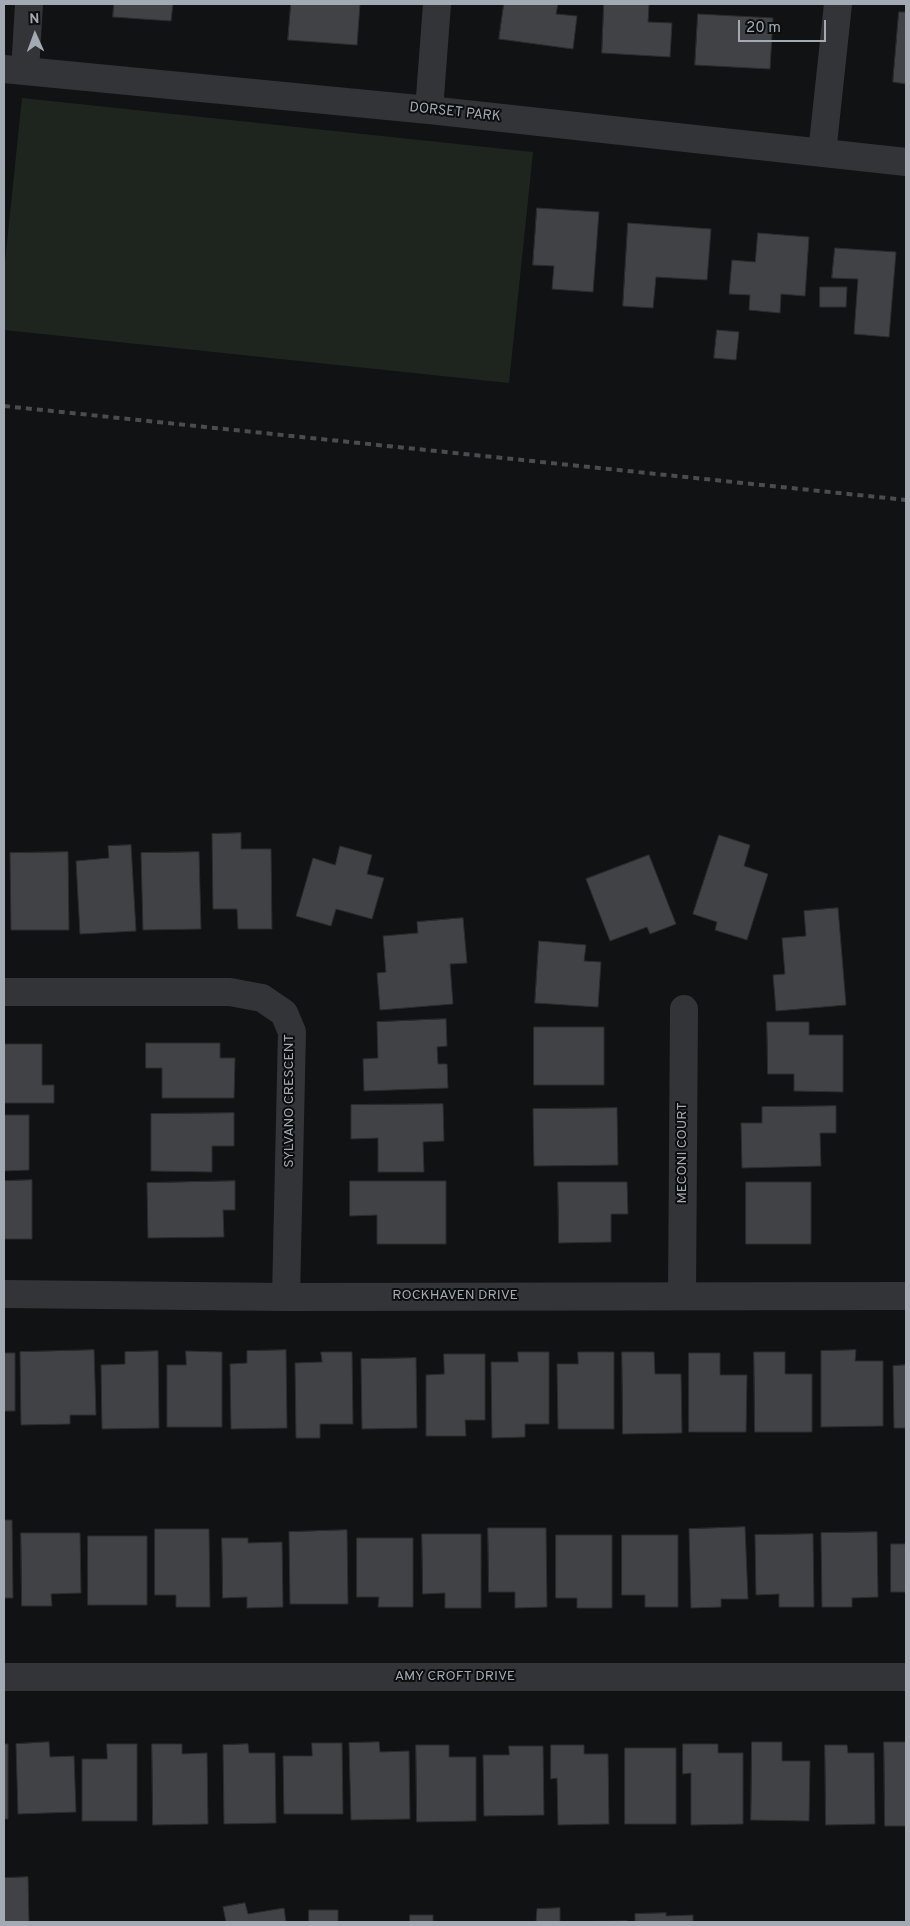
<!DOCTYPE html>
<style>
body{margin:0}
#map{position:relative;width:910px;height:1926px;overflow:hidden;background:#111213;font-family:Overpass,sans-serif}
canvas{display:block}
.frame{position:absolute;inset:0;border:5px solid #a4aab3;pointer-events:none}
.north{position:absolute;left:10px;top:10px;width:50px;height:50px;-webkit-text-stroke:4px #0c0d0e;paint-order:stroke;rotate:358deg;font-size:14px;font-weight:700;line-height:20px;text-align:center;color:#a4aab3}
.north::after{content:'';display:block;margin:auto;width:18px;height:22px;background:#a4aab3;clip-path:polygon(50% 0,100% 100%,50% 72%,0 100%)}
.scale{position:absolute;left:738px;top:20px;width:88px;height:22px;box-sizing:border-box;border:2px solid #a4aab3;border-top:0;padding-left:6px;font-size:15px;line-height:18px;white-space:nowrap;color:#a4aab3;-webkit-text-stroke:4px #0c0d0e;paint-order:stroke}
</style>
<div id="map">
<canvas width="910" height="1926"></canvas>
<div class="frame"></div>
<div class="north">N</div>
<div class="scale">20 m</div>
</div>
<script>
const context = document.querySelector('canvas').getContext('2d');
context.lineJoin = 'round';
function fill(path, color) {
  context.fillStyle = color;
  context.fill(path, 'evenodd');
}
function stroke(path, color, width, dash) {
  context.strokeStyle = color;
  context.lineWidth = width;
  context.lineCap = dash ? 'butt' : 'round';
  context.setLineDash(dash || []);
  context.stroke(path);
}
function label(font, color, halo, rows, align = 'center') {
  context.font = font + ' Overpass,sans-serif';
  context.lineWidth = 4;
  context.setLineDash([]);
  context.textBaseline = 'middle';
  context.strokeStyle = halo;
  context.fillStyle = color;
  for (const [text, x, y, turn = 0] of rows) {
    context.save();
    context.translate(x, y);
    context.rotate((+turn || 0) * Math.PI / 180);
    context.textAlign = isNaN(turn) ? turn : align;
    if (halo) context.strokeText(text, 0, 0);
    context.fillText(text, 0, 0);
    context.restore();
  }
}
const green = new Path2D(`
 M 22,98 L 533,152 L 509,383 L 4,330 L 4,271 Z`);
const building = new Path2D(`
 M 114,4 L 173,4 L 171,21 L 113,17 Z
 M 291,4 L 360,4 L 357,45 L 288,40 Z
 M 504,4 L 558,4 L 556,14 L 577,16 L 573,49 L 499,39 Z
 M 604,4 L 649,4 L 648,22 L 672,23 L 670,57 L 602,53 Z
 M 899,12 L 906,12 L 906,84 L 893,82 Z
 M 698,14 L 773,18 L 770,69 L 695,65 Z
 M 537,208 L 599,212 L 593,292 L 552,289 L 554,266 L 533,265 Z
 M 628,223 L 711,229 L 707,280 L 656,277 L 653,308 L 623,306 Z
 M 758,233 L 809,237 L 805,296 L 781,294 L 780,313 L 749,310 L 750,295 L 729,294 L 732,260 L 755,262 Z
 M 835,248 L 896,252 L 889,337 L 854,334 L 858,279 L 832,278 Z
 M 820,287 L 847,287 L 846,307 L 820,307 Z
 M 717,330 L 739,332 L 736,360 L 714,358 Z
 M 241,833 L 241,849 L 271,849 L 272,929 L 238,929 L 237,909 L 213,909 L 212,834 Z
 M 719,835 L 750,845 L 744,866 L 768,874 L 747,940 L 715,930 L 717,922 L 693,914 Z
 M 131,845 L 136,931 L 80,934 L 76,861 L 109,858 L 108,846 Z
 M 340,846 L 372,855 L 367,874 L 384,878 L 372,919 L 336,909 L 331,926 L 296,916 L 313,858 L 335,865 Z
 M 68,852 L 69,930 L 11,930 L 10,853 Z
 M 199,852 L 201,929 L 143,930 L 141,853 Z
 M 649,855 L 676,924 L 650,934 L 647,927 L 610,941 L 586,879 Z
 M 838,908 L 846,1005 L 776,1011 L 773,975 L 785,974 L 782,938 L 806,936 L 804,911 Z
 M 463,918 L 467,963 L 450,964 L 453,1004 L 380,1010 L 377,973 L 386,972 L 383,936 L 418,933 L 417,922 Z
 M 539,941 L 586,945 L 584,961 L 601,962 L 598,1007 L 535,1003 Z
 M 446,1019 L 447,1046 L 437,1047 L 438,1064 L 447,1064 L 448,1088 L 364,1091 L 363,1059 L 378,1058 L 377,1022 Z
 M 767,1022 L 809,1022 L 809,1035 L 843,1035 L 843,1092 L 794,1091 L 794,1074 L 768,1074 Z
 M 534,1027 L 604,1027 L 604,1085 L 534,1085 Z
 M 146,1043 L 220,1043 L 220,1058 L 235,1058 L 234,1098 L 162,1098 L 162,1068 L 146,1068 Z
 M 4,1044 L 42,1044 L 42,1085 L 54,1085 L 54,1103 L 4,1103 Z
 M 443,1104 L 444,1141 L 423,1142 L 424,1172 L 378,1172 L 378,1138 L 351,1139 L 351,1105 Z
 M 836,1106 L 836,1133 L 820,1133 L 821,1166 L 742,1168 L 741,1123 L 762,1123 L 762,1107 Z
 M 617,1108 L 618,1165 L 534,1166 L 533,1109 Z
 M 234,1113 L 234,1146 L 212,1146 L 212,1172 L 151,1171 L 151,1114 Z
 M 4,1115 L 29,1115 L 29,1170 L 4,1171 Z
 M 32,1180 L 32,1239 L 4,1239 L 4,1181 Z
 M 235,1181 L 235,1210 L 223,1210 L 224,1237 L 148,1238 L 147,1183 Z
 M 350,1181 L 446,1181 L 446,1244 L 377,1244 L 377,1215 L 350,1216 Z
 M 558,1182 L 627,1182 L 628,1214 L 611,1214 L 611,1242 L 559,1243 Z
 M 746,1182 L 811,1182 L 811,1244 L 746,1244 Z
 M 94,1350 L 96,1415 L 70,1415 L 70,1424 L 21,1425 L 20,1352 Z
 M 286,1350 L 287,1428 L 231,1429 L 230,1364 L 247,1363 L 247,1351 Z
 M 856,1350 L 855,1361 L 883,1361 L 883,1426 L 821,1427 L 821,1351 Z
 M 158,1351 L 159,1428 L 102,1429 L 101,1365 L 125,1364 L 125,1352 Z
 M 186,1351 L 222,1352 L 222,1427 L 167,1427 L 167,1365 L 186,1365 Z
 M 321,1352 L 352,1352 L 353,1424 L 320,1424 L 320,1438 L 296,1438 L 295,1363 L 322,1362 Z
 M 518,1352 L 549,1352 L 549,1424 L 525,1424 L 525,1437 L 492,1438 L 491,1362 L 518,1362 Z
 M 578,1352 L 614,1352 L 614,1429 L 558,1429 L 557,1364 L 578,1364 Z
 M 622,1352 L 654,1352 L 655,1374 L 681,1374 L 682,1433 L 623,1434 Z
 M 754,1352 L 785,1352 L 785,1374 L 812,1374 L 812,1432 L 755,1432 Z
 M 4,1353 L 15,1353 L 15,1411 L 4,1411 Z
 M 689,1353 L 720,1353 L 720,1375 L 747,1375 L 746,1432 L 689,1432 Z
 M 444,1354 L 485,1354 L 485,1420 L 465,1420 L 466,1436 L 426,1436 L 426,1375 L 444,1374 Z
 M 416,1358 L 417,1428 L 362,1429 L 361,1359 Z
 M 906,1365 L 906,1428 L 894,1428 L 893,1366 Z
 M 4,1520 L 12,1520 L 13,1598 L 4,1598 Z
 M 745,1527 L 748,1599 L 721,1599 L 721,1607 L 691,1608 L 689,1529 Z
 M 488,1528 L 546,1528 L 547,1607 L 515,1608 L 515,1592 L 489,1592 Z
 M 155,1529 L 209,1529 L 210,1607 L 176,1607 L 176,1595 L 155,1595 Z
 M 347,1530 L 348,1604 L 290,1604 L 289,1532 Z
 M 877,1532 L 878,1597 L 852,1598 L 852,1607 L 822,1607 L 821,1533 Z
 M 21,1533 L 80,1533 L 81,1593 L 51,1594 L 52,1606 L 22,1606 Z
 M 422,1534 L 481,1534 L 481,1608 L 445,1608 L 445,1593 L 423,1594 Z
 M 813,1534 L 814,1607 L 779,1607 L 779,1594 L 756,1595 L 755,1535 Z
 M 556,1535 L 612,1535 L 612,1608 L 577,1608 L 577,1598 L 556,1598 Z
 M 622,1535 L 678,1535 L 678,1607 L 645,1607 L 645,1595 L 622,1595 Z
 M 88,1536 L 147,1536 L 147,1605 L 88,1605 Z
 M 222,1538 L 248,1538 L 248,1543 L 282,1542 L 283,1607 L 247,1608 L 247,1597 L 223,1598 Z
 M 357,1538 L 413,1538 L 413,1607 L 378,1607 L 379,1597 L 357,1597 Z
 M 891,1544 L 906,1544 L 906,1592 L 891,1592 Z
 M 49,1742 L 50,1757 L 74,1756 L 76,1812 L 18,1814 L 16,1744 Z
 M 379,1742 L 380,1752 L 409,1751 L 410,1819 L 351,1820 L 349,1743 Z
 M 752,1742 L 782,1742 L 782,1761 L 810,1761 L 809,1821 L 751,1820 Z
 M 884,1742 L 906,1742 L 906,1826 L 885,1826 Z
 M 312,1743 L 342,1743 L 343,1814 L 284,1814 L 283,1756 L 312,1756 Z
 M 4,1744 L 8,1744 L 8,1819 L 4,1819 Z
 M 107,1744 L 137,1744 L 137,1821 L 82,1821 L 82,1759 L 107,1759 Z
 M 152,1744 L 182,1744 L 182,1754 L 207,1753 L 208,1824 L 153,1825 Z
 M 248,1744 L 249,1753 L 275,1753 L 276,1823 L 224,1824 L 223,1745 Z
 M 683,1744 L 718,1744 L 718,1753 L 743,1753 L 743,1824 L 691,1825 L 691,1773 L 683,1774 Z
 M 416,1745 L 449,1745 L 449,1757 L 476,1757 L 476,1821 L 417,1822 Z
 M 551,1745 L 584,1745 L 584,1754 L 608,1754 L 609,1824 L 558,1825 L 557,1778 L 551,1779 Z
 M 825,1745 L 847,1745 L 848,1753 L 874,1753 L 875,1824 L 826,1825 Z
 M 509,1746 L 543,1746 L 544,1815 L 484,1816 L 483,1755 L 509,1755 Z
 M 625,1748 L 676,1748 L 676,1824 L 625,1824 Z
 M 28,1877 L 29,1922 L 4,1922 L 4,1878 Z
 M 245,1903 L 248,1914 L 284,1908 L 286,1922 L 226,1922 L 223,1907 Z
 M 560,1908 L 560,1922 L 536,1922 L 537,1909 Z
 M 309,1910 L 338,1910 L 338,1922 L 309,1922 Z
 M 666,1913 L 666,1916 L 693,1915 L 693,1922 L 635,1922 L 635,1914 Z
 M 410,1915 L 433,1915 L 433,1922 L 410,1922 Z
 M 627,1921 L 627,1922 L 570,1922 Z`);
const minor = new Path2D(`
 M 4,69 L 429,110 L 906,162
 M 25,71 L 29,4
 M 429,110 L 437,4
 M 822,153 L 838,4
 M 4,992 L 230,992 L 262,998 L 284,1013 L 292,1032 L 286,1297
 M 4,1294 L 286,1297 L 906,1296
 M 682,1296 L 684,1009
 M 4,1677 L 906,1677`);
const rail = new Path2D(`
 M 4,406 L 906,500`);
const streetNames = [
 ["DORSET PARK",455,113,6],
 ["SYLVANO CRESCENT",290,1101,-90],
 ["MECONI COURT",683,1153,-90],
 ["ROCKHAVEN DRIVE",455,1296],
 ["AMY CROFT DRIVE",455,1677]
];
fill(green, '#1e251e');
fill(building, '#404246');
stroke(building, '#2c2c2f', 1);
stroke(minor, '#333438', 28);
stroke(rail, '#4a4c50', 4, [6, 5]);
label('14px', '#a4aab3', '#0c0d0e', streetNames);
</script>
